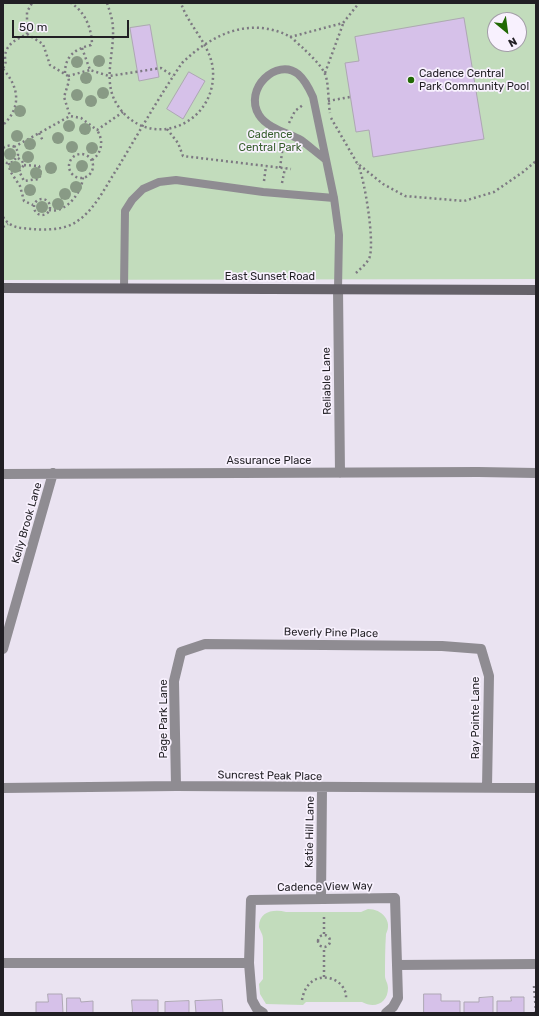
<!DOCTYPE html>
<style>
body{margin:0}
#map{position:relative;width:539px;height:1016px;overflow:hidden;background:#eae3f1;font-family:Rubik,sans-serif}
canvas{display:block}
.frame{position:absolute;inset:0;border:4px solid #211f24;pointer-events:none}
.north{position:absolute;left:487px;top:12px;width:40px;height:40px;box-sizing:border-box;background:#f8f1fe;border:1px solid #a29da7;border-radius:50%;rotate:151deg;font-size:11px;font-weight:700;line-height:16px;text-align:center;color:#211f24}
.north::after{content:'';display:block;margin:auto;width:14px;height:18px;background:#216904;clip-path:polygon(50% 0,100% 100%,50% 72%,0 100%)}
.scale{position:absolute;left:12px;top:20px;width:117px;height:18px;box-sizing:border-box;border:2px solid #211f24;border-top:0;padding-left:5px;font-size:12px;line-height:14px;white-space:nowrap;color:#211f24;-webkit-text-stroke:3px #f8f1fe;paint-order:stroke}
</style>
<div id="map">
<canvas width="539" height="1016"></canvas>
<div class="frame"></div>
<div class="north">N</div>
<div class="scale">50 m</div>
</div>
<script>
const context = document.querySelector('canvas').getContext('2d');
context.lineJoin = 'round';
function fill(path, color) {
  context.fillStyle = color;
  context.fill(path, 'evenodd');
}
function stroke(path, color, width, dash) {
  context.strokeStyle = color;
  context.lineWidth = width;
  context.lineCap = dash ? 'butt' : 'round';
  context.setLineDash(dash || []);
  context.stroke(path);
}
function label(font, color, halo, rows, align = 'center') {
  context.font = font + ' Rubik,sans-serif';
  context.lineWidth = 3.5;
  context.setLineDash([]);
  context.textBaseline = 'middle';
  context.strokeStyle = halo;
  context.fillStyle = color;
  for (const [text, x, y, turn = 0] of rows) {
    context.save();
    context.translate(x, y);
    context.rotate((+turn || 0) * Math.PI / 180);
    context.textAlign = isNaN(turn) ? turn : align;
    if (halo) context.strokeText(text, 0, 0);
    context.fillText(text, 0, 0);
    context.restore();
  }
}
const green = new Path2D(`
 M 3,3 L 536,3 L 536,279 L 3,280 ZM 495,20 L 519,20 L 519,44 L 495,44 Z
 M 368,909 C 382,909 393,921 386,934 C 385,948 385,962 385,976 C 385,980 388,983 388,988 C 388,1003 375,1009 362,1002 L 306,1002 L 303,1005 L 266,1004 L 260,994 L 259,984 L 263,979 C 263,966 263,952 263,939 C 263,934 260,931 259,927 C 259,911 274,909 286,912 L 361,912 Z`);
const building = new Path2D(`
 M 464,18 L 484,139 L 373,157 L 369,130 L 356,132 L 345,63 L 359,61 L 355,37 Z
 M 150,25 L 159,77 L 139,81 L 130,28 Z
 M 189,72 L 205,81 L 183,119 L 167,109 Z
 M 48,994 L 62,994 L 63,1013 L 36,1013 L 36,1002 L 48,1002 Z
 M 424,994 L 441,994 L 441,1001 L 460,1001 L 460,1013 L 424,1013 Z
 M 493,997 L 493,1013 L 464,1013 L 464,1002 L 479,1002 L 479,998 Z
 M 511,997 L 524,997 L 524,1013 L 497,1013 L 497,1001 L 511,1001 Z
 M 67,998 L 80,998 L 81,1002 L 93,1001 L 93,1013 L 67,1013 Z
 M 132,1000 L 158,1000 L 158,1013 L 133,1013 Z
 M 222,1000 L 223,1013 L 196,1013 L 195,1001 Z
 M 189,1001 L 189,1013 L 165,1013 L 165,1002 Z`);
const path = new Path2D(`
 M 107,3 C 110,12 113,20 113,30 C 114,55 102,83 118,106 C 148,150 211,127 213,77 C 215,48 189,28 181,3
 M 27,34 L 43,44 L 50,65 L 68,76 L 69,81 L 64,97 L 70,116
 M 290,37 L 343,23 L 359,3
 M 82,48 L 90,70 L 109,76 L 161,68 L 173,76
 M 3,68 C 7,64 5,61 5,56 C 6,44 17,39 27,34 L 27,12 L 32,3
 M 3,69 C 19,87 22,107 3,125
 M 65,73 C 65,56 75,49 91,45 L 92,43 C 91,27 85,12 71,3
 M 325,73 L 343,24
 M 68,76 L 90,70
 M 328,101 L 350,97
 M 331,118 L 357,163 L 383,184 L 405,196 L 464,201 L 494,192 L 523,172 L 536,161
 M 289,123 L 295,111 L 303,105
 M 167,129 L 178,143 L 183,156 L 291,169
 M 39,133 L 43,141
 M 14,147 L 70,116 L 81,118 L 97,130 L 123,112
 M 3,148 C 10,143 18,146 18,155 L 13,162 L 7,163 L 3,160
 M69 166a12 12 0 1 1 24 0a12 12 0 1 1-24 0Z
 M 18,158 L 22,161 L 24,165
 M 92,160 C 102,153 104,141 97,130
 M 9,163 L 10,171 L 20,186 L 24,201 L 33,205
 M 24,165 L 39,166 L 41,173 L 39,179 L 24,181 L 19,171 Z
 M 280,168 L 283,145
 M 264,181 L 266,166
 M 282,183 L 285,168
 M34 207a8 8 0 1 1 16 0a8 8 0 1 1-16 0Z
 M 49,210 C 65,214 82,193 83,177
 M 3,217 C 10,228 20,228 32,229 C 46,230 64,230 76,222 C 95,210 105,187 117,169 C 138,134 159,97 182,63 C 211,35 249,16 289,36 C 294,39 299,45 303,48 C 310,55 321,65 325,74 C 329,83 328,102 330,113
 M 3,227 L 8,224
 M 356,273 C 361,268 368,263 370,256 C 374,237 365,182 358,164
 M 324,934 L 324,915
 M318 941a6 6 0 1 1 12 0a6 6 0 1 1-12 0Z
 M 324,977 L 324,947
 M 534,986 L 536,1013
 M 302,1000 C 308,965 348,976 346,999`);
const lane = new Path2D(`
 M 325,159 C 317,153 309,146 301,140 C 288,133 267,128 259,115 C 243,89 277,57 298,74 C 305,80 309,88 313,97 L 334,198 L 339,235 L 338,289
 M 124,288 L 125,211 L 132,200 L 143,189 L 159,182 L 176,180 L 263,192 L 334,198`);
const street = new Path2D(`
 M 338,289 L 340,473
 M 3,474 L 478,472 L 536,473
 M 3,649 L 53,473
 M 176,786 L 174,681 L 181,652 L 205,644 L 442,646 L 481,649 L 489,676 L 487,787
 M 3,788 L 176,786 L 536,788
 M 321,899 L 322,788
 M 3,963 L 249,963
 M 397,965 L 536,964
 M 263,1013 L 257,1009 L 252,1000 L 249,963 L 251,900 L 395,898 L 398,998 L 393,1007 L 386,1013`);
const secondary = new Path2D(`
 M 3,288 L 536,290`);
const trees = [
 [99,61],
 [77,62],
 [86,78],
 [103,93],
 [77,95],
 [91,101],
 [20,111],
 [69,126],
 [85,129],
 [17,136],
 [58,138],
 [30,144],
 [72,147],
 [92,148],
 [10,154],
 [28,157],
 [82,166],
 [15,167],
 [51,168],
 [36,173],
 [76,187],
 [30,190],
 [65,194],
 [58,204],
 [42,207]
];
const markers = [
 [411,80,4,"#216904"]
];
const poiNames = [
 ["Cadence Central",419,74],
 ["Park Community Pool",419,87]
];
const parkNames = [
 ["Cadence",270,135],
 ["Central Park",270,148]
];
const streetNames = [
 ["East Sunset Road",270,277],
 ["Reliable Lane",327,381,-91],
 ["Assurance Place",269,461],
 ["Kelly Brook Lane",27,523,-74],
 ["Beverly Pine Place",331,633,1],
 ["Ray Pointe Lane",476,718,-90],
 ["Page Park Lane",164,719,-90],
 ["Suncrest Peak Place",270,776,1],
 ["Katie Hill Lane",310,832,-89],
 ["Cadence View Way",325,887,-1]
];
fill(green, '#c2dcbc');
fill(building, '#d6c1e9');
stroke(building, '#aea7b4', 1);
stroke(path, '#7d7982', 2.5, [2, 3]);
stroke(lane, '#8f8c92', 8);
stroke(street, '#8f8c92', 10);
stroke(secondary, '#66626a', 10);
context.fillStyle = '#889a85';
for (const [x, y] of trees) {
  context.beginPath();
  context.arc(x, y, 6, 0, 2 * Math.PI);
  context.fill();
}
for (const [x, y, r, color] of markers) {
  const dot = new Path2D();
  dot.arc(x, y, r, 0, 2 * Math.PI);
  context.fillStyle = color;
  context.fill(dot);
  stroke(dot, '#f8f1fe', 1.5);
}
label('11px', '#211f24', '#f8f1fe', poiNames, 'left');
label('11px', '#375f2d', '#f8f1fe', parkNames);
label('11px', '#211f24', '#f8f1fe', streetNames);
</script>
